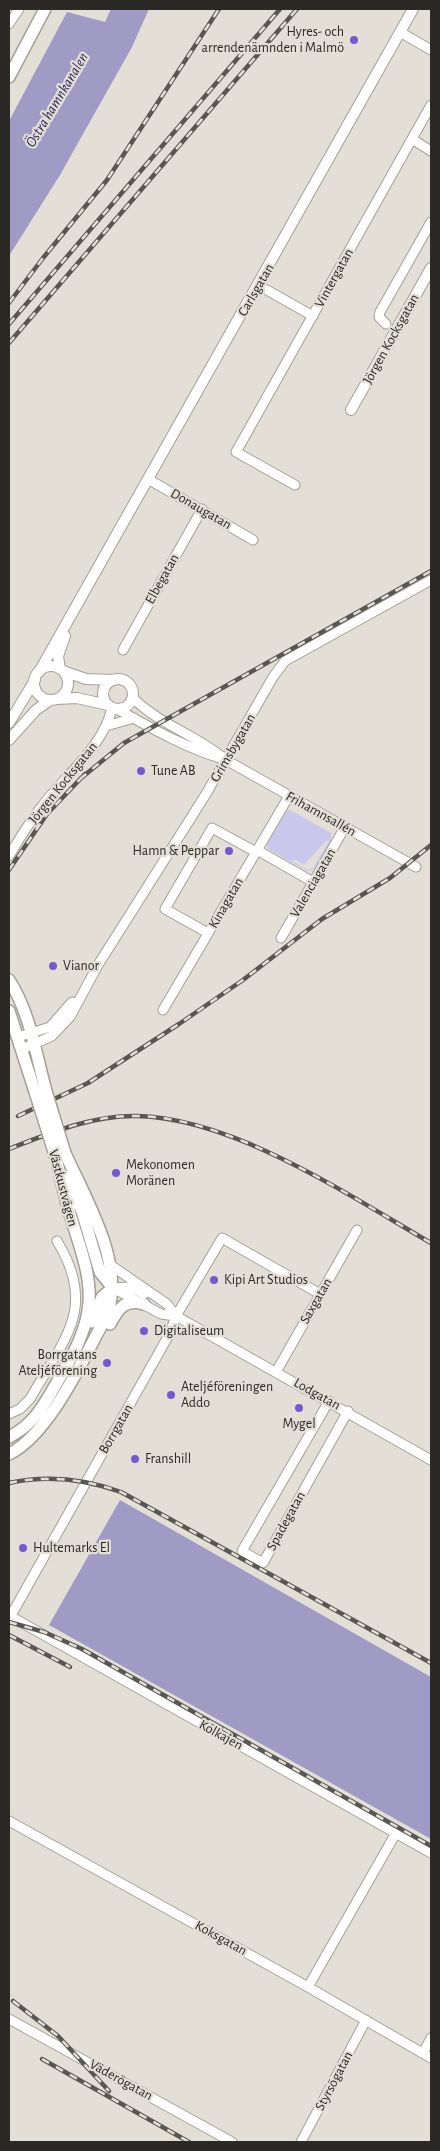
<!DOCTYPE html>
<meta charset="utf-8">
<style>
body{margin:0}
#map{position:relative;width:440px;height:2151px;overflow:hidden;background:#e3dfd6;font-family:"Alegreya Sans",sans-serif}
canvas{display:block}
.frame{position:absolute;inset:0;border:10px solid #2a2925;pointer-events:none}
</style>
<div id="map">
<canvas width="440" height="2151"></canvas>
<div class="frame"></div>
</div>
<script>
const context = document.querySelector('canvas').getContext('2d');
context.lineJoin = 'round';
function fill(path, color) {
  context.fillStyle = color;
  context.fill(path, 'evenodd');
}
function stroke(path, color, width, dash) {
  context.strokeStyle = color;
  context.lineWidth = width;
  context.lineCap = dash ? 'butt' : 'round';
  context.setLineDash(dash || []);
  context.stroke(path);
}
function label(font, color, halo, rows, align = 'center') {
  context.font = font + ' "Alegreya Sans",sans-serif';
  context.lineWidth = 4.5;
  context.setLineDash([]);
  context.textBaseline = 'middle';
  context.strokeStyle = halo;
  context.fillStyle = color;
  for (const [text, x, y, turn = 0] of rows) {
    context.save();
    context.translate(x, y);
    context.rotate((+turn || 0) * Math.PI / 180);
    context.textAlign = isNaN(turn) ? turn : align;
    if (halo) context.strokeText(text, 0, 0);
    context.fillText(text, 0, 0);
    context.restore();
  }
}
const green = new Path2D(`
 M 290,810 L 331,833 L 331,841 L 314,869 L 307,871 L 268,849 L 267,844 L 285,813 ZM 326,841 L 329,841 L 313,868 L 307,870 L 291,860 L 296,860 L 304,865 Z`);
const water = new Path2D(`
 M 111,9 L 149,9 L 132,47 L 60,175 L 9,256 L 9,121 L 67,12 L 105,22 Z
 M 120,1500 L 431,1677 L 431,1839 L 49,1625 Z`);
const minor = new Path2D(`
 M 9,24 L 19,9
 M 400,32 L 431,50
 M 412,139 L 431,151
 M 258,285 L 313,316
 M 386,324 L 379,317 L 380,312 L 431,222
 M 148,479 L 253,540
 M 295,485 L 236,452 L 431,105
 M 123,650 L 202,509
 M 133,698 C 160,725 197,735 226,760 L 416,867
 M 117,709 C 151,728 186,748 223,759
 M 106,726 L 134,718
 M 257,850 L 313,882
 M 9,856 C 19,839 30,821 43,805 C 67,773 103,747 112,708
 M 208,933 L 165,909 L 212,828 L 256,852
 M 281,938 L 345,827
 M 163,1010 L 289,796
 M 18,1037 L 50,1027 L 72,1002
 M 22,1049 L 52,1036 L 70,1017 L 98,965 L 206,794 L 273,677 L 285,661 L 431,580
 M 109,1264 L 167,1304 L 176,1316
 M 113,1288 L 161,1314 L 176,1316 L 431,1460
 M 113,1288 L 130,1287 L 144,1294
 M 276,1372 L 357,1230
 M 329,1401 L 242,1551 L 263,1563 L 348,1411
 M 9,1414 L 20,1409 L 30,1399 C 64,1339 98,1308 57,1241
 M 10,1616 L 431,1853
 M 9,1619 L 170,1333 L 176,1316 L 222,1238 L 320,1294
 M 9,1821 L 308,1987 L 431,2058
 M 308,1987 L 396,1833
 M 9,2019 L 232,2142
 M 423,2053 L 431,2038
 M 301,2142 L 366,2020`);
const tertiary = new Path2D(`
 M 351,410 L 431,268
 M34 683a17 17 0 1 1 34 0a17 17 0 1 1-34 0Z
 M 60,669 L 58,656 L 65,636
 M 63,671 L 86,679 L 114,680
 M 39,672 L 413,9
 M103 694a15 15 0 1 1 30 0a15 15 0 1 1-30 0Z
 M 57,699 L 77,698 L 108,705
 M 9,723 L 35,680
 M 9,740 L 36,710 L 50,700`);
const secondary = new Path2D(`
 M 9,77 L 45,9
 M 9,980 C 30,1012 36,1055 46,1091
 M 9,1011 L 36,1095
 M 64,1176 L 82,1211 L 100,1272 L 113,1288
 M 92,1322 L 102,1297 L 113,1288
 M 110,1324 C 118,1309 125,1298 144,1304
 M 9,1437 C 33,1425 43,1407 56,1384 C 69,1362 84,1337 88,1311 C 94,1276 77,1241 68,1207 C 63,1190 60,1172 55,1155
 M 9,1454 C 50,1434 84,1357 106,1317 C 127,1267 86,1200 65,1153`);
const rail = new Path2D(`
 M 9,303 L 43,258 L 107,180 L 219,9
 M 9,324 L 280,9
 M 9,343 L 297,9
 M 80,779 L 124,743 L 431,571
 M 9,870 L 47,814 L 85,774
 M 18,1116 L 88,1083 L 179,1024 L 243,980 L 322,919 L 390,878 L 431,845
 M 9,1149 C 50,1133 92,1115 137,1116 C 234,1118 348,1195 431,1243
 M 9,1483 C 46,1475 85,1479 121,1492 L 431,1663
 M 9,1622 L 44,1632 L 82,1649 L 431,1846
 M 9,1635 L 70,1667
 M 13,2001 L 58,2036 L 109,2091
 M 42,2059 L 189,2142`);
const secondaryBridge = new Path2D(`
 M 46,1091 L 65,1153
 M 36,1095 L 55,1155`);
const markers = [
 [354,40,5,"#7459d3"],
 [141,771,5,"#7459d3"],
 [229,851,5,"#7459d3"],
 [53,966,5,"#7459d3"],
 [116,1173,5,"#7459d3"],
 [214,1280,5,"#7459d3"],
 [144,1331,5,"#7459d3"],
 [107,1363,5,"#7459d3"],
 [171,1395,5,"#7459d3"],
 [299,1408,5,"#7459d3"],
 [135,1459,5,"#7459d3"],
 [23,1548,5,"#7459d3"]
];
const poiNames = [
 ["Hyres- och",344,32,"right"],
 ["arrendenämnden i Malmö",344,48,"right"],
 ["Tune AB",151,771],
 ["Hamn & Peppar",219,851,"right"],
 ["Vianor",63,966],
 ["Mekonomen",126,1165],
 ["Moränen",126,1181],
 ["Kipi Art Studios",224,1280],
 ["Digitaliseum",154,1331],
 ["Borrgatans",97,1355,"right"],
 ["Ateljéförening",97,1371,"right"],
 ["Ateljéföreningen",181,1387],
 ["Addo",181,1403],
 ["Mygel",299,1424,"center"],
 ["Franshill",145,1459],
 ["Hultemarks El",33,1548]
];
const streetNames = [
 ["Vintergatan",334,278,-61],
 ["Carlsgatan",256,290,-60],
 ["Jörgen Kocksgatan",391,339,-61],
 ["Donaugatan",201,509,30],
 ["Elbegatan",162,579,-61],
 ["Grimsbygatan",233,748,-60],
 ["Jörgen Kocksgatan",63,783,-51],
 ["Frihamnsallén",321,814,29],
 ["Valenciagatan",313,883,-60],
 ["Kinagatan",226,903,-60],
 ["Västkustvägen",63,1188,75],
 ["Saxgatan",316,1301,-60],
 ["Lodgatan",317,1394,29],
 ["Borrgatan",116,1429,-60],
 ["Spadegatan",286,1521,-61],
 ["Kolkajen",221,1735,29],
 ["Koksgatan",221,1938,29],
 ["Väderögatan",121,2080,29],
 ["Styrsögatan",334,2081,-62]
];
const waterNames = [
 ["Östra hamnkanalen",57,100,-59]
];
fill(green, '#cac7ec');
fill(water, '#a09bc5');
stroke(minor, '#a3a097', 11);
stroke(tertiary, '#a3a097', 12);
stroke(secondary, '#a3a097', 14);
stroke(minor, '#fff', 9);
stroke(tertiary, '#fff', 10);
stroke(secondary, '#fff', 11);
stroke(rail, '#595752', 4.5);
stroke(rail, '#e3dfd6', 2.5, [8]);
stroke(secondaryBridge, '#a3a097', 14, []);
stroke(secondaryBridge, '#fff', 11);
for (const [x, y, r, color] of markers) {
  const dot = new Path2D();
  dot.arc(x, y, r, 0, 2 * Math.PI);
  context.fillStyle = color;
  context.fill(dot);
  stroke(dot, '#e3dfd6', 2);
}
label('14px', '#2a2925', '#e3dfd6', poiNames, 'left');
label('14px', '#2a2925', '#e3dfd6', streetNames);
label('italic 15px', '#31265a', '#e3dfd6', waterNames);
</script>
